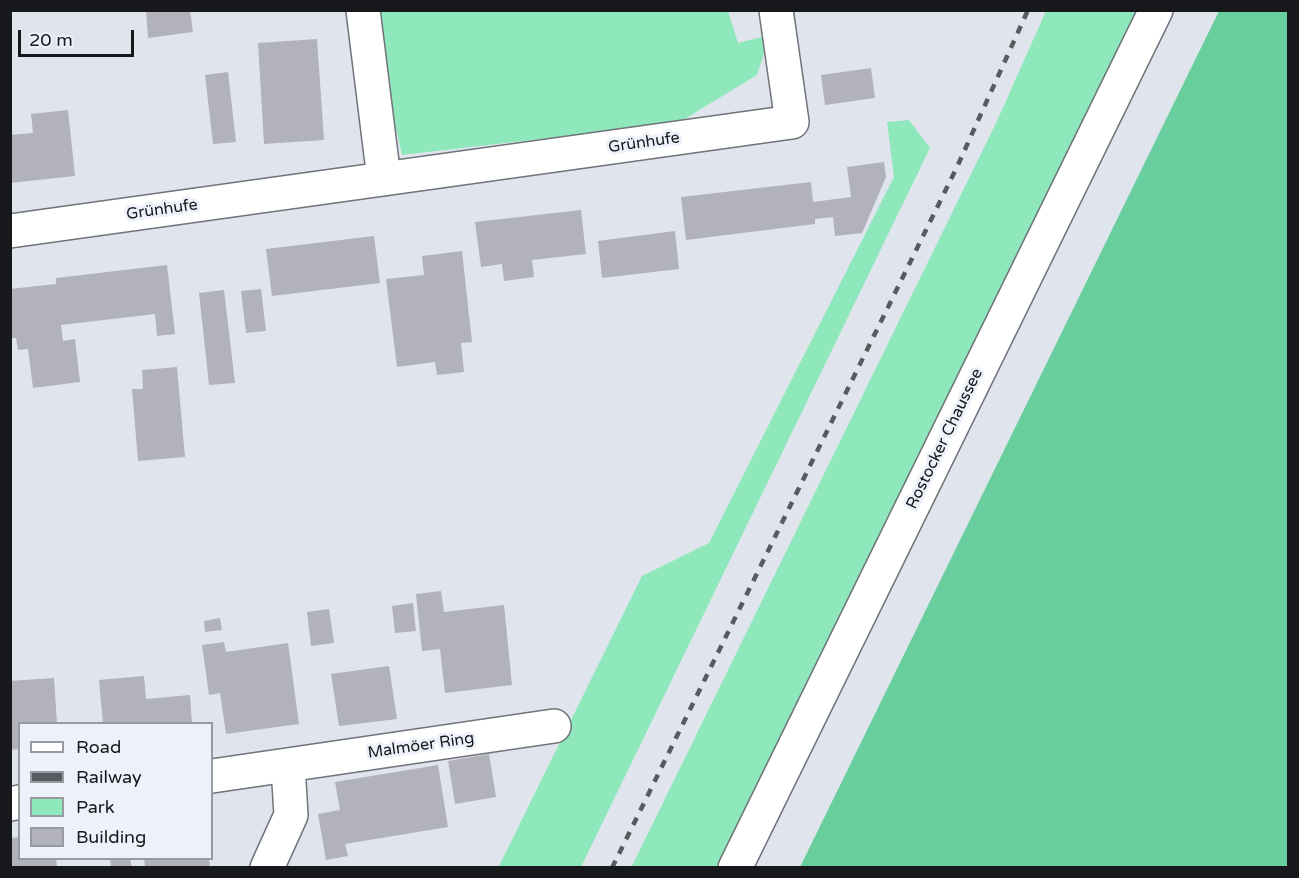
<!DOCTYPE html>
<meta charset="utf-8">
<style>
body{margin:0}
#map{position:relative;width:1299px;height:878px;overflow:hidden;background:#e0e5ed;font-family:"Varela Round",sans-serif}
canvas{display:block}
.frame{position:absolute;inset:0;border:12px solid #16181b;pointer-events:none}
.legend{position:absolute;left:18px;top:722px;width:195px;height:138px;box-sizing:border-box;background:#edf2fa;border:2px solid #979ba1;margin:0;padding:8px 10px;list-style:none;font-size:18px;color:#16181b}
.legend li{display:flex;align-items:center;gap:12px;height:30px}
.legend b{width:30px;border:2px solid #979ba1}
.scale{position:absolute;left:18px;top:30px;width:116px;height:27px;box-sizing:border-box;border:3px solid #16181b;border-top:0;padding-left:8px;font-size:18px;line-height:21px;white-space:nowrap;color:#16181b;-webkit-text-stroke:4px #edf2fa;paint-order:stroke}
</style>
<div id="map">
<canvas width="1299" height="878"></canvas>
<div class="frame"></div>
<ul class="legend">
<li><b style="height:8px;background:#fff"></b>Road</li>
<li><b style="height:8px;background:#575a5f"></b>Railway</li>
<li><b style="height:16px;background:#8fe8bb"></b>Park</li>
<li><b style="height:16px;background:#b2b2ba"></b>Building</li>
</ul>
<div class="scale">20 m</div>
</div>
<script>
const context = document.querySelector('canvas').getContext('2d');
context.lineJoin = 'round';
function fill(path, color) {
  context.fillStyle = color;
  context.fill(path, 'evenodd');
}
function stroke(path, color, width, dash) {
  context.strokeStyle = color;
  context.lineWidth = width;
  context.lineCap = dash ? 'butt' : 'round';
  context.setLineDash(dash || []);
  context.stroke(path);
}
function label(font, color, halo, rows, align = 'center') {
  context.font = font + ' "Varela Round",sans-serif';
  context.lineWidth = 6;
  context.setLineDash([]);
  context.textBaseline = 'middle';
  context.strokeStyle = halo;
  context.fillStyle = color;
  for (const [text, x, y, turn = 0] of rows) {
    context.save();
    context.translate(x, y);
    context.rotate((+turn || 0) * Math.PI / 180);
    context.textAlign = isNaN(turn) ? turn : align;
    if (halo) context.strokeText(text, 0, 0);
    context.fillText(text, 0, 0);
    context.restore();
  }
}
const green = new Path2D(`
 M 380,11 L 728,11 L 738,43 L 770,35 L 757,75 L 678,123 L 402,155 L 397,132 L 380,83 Z
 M 1046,11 L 1141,11 L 718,867 L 631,868 L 997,121 Z
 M 909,120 L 930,148 L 581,867 L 498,868 L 642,576 L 709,543 L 894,177 L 887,122 Z`);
const forest = new Path2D(`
 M 1219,11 L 1288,11 L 1288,867 L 800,867 Z`);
const building = new Path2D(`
 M 146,10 L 190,10 L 193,32 L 148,38 Z
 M 317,39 L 324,140 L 264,144 L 258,43 Z
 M 871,68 L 875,98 L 825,105 L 821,75 Z
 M 228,72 L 236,142 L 213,144 L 205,75 Z
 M 68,110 L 75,176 L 10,183 L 10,135 L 33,133 L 31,114 Z
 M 884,162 L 886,177 L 862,233 L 835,236 L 833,217 L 815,219 L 815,224 L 686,240 L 681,197 L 811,182 L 813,202 L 851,197 L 847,167 Z
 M 581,210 L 586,254 L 532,260 L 534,277 L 504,281 L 502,264 L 481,267 L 475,222 Z
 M 675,231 L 679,269 L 602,278 L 598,241 Z
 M 374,236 L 380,283 L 272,296 L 266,249 Z
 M 462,251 L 472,342 L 461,343 L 464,372 L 437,375 L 435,362 L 397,367 L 386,279 L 424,275 L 422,256 Z
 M 167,265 L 175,334 L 157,336 L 155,314 L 61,325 L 63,341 L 75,339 L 80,382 L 33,388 L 28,349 L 18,350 L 16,338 L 10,338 L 10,300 L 12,300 L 10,289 L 56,284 L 56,278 Z
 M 261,289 L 266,331 L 246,333 L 241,291 Z
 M 224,290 L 235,383 L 209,385 L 199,293 Z
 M 177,367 L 185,457 L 138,461 L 132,389 L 143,389 L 142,370 Z
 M 441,591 L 444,612 L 504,605 L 512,685 L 445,693 L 440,649 L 422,651 L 416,594 Z
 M 413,603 L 416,631 L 395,633 L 392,606 Z
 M 329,609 L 334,643 L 311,646 L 307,612 Z
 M 220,618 L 222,630 L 205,632 L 204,621 Z
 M 224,642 L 226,652 L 288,643 L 299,724 L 226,734 L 220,693 L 209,695 L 202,645 Z
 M 389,666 L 397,719 L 339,726 L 331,674 Z
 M 144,676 L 146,699 L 190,695 L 192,724 L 103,724 L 99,680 Z
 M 54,678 L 57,724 L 20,724 L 20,749 L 10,750 L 10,681 Z
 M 489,754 L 496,797 L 455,804 L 448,761 Z
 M 438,765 L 448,827 L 345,844 L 348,856 L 326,860 L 318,814 L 340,810 L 335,782 Z
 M 20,837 L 20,858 L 56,858 L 57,868 L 10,868 L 10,838 Z
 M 110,858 L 130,858 L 132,868 L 111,868 Z
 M 144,858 L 209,858 L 210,868 L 145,868 Z`);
const minor = new Path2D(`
 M 363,10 L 384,179
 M 10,231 L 792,122 L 776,10
 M 212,776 L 554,726
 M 10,804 L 20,802
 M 267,868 L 291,815 L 288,766`);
const secondary = new Path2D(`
 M 735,868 L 1156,10`);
const rail = new Path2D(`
 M 612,868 L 957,167 L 1028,10`);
const streetNames = [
 ["Grünhufe",644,143,-8],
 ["Grünhufe",162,210,-8],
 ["Rostocker Chaussee",945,439,-64],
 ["Malmöer Ring",421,746,-8]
];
fill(green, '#8fe8bb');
fill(forest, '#68ce9d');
fill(building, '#b2b2ba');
stroke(minor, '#6f737a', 36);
stroke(secondary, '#6f737a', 36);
stroke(minor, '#fff', 33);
stroke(secondary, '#fff', 33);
stroke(rail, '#575a5f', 4.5, [8, 8]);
label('16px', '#16181b', '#edf2fa', streetNames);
</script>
